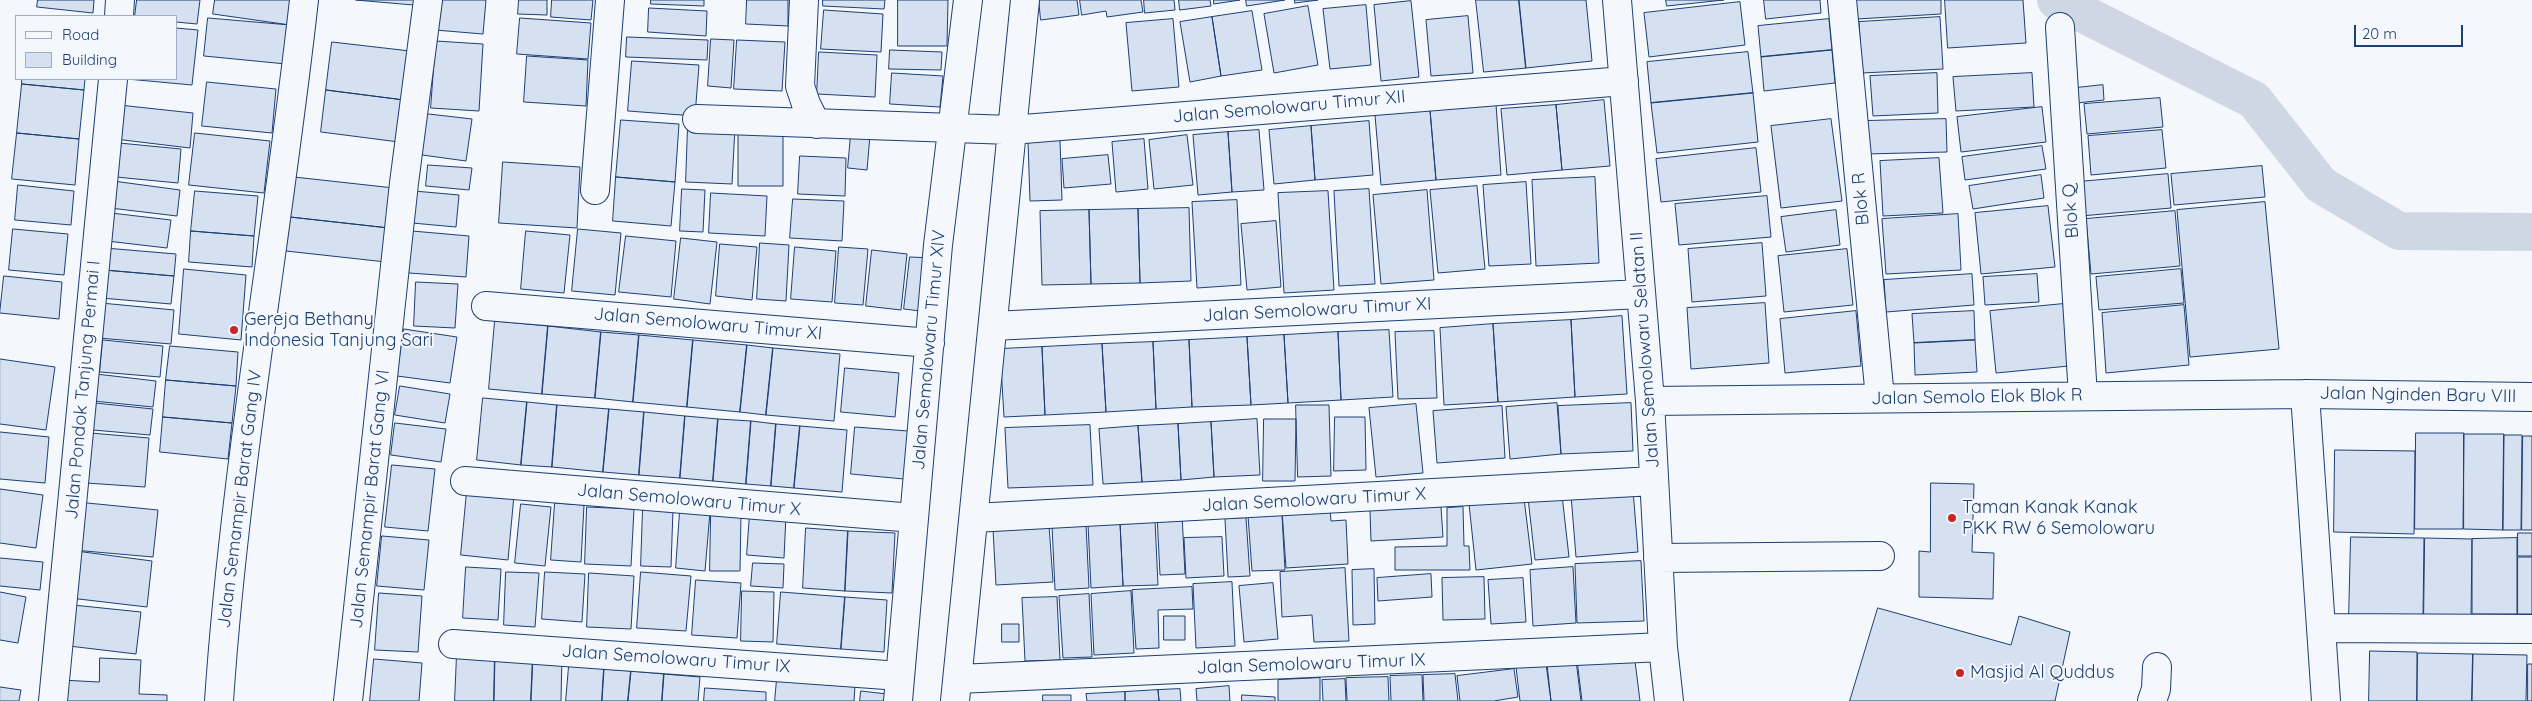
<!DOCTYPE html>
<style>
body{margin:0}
#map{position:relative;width:2532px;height:701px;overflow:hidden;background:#f4f7fb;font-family:Quicksand,sans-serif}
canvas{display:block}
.legend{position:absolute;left:15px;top:15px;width:162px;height:65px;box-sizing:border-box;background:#f4f7fb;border:1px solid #9eadc5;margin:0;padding:6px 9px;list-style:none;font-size:15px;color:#1d3f73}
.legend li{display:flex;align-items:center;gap:10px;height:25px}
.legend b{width:25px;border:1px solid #9eadc5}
.scale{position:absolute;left:2354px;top:25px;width:109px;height:22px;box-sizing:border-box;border:2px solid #1d3f73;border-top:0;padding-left:6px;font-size:15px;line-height:18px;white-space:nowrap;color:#1d3f73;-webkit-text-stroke:4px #f4f7fb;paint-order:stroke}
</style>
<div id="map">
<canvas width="2532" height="701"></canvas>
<ul class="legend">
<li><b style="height:6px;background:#f4f7fb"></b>Road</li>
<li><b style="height:14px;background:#d5e0f0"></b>Building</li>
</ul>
<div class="scale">20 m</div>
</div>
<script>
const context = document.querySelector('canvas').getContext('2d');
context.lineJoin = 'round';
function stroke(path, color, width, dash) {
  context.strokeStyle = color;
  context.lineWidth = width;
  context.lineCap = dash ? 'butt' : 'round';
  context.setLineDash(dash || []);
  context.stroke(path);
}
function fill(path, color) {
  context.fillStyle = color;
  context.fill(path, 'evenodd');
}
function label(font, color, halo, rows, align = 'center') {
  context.font = font + ' Quicksand,sans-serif';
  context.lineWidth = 4;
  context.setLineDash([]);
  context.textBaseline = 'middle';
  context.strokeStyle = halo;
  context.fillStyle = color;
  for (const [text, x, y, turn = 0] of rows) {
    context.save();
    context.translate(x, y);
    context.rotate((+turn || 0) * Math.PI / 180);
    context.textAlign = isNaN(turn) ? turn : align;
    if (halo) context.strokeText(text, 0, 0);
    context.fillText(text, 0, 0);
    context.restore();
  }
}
const canal = new Path2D(`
 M 2056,0 L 2254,100 L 2321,185 L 2399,231 L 2532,232`);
const building = new Path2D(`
 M 38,0 L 94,0 L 93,13 L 37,7 Z
 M 137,0 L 200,0 L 197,24 L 176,22 L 176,16 L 135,16 Z
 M 215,0 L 294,0 L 290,25 L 213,14 Z
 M 356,0 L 418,0 L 418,5 Z
 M 438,0 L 486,0 L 483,34 L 435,30 Z
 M 519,0 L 547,0 L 547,15 L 518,14 Z
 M 552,0 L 593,0 L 591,20 L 551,17 Z
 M 651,0 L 704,0 L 704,6 L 651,4 Z
 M 747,0 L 788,0 L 788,26 L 746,24 Z
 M 823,0 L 885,0 L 884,9 L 823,6 Z
 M 898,0 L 948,0 L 947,46 L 898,46 Z
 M 1039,0 L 1077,0 L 1079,15 L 1041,20 Z
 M 1080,0 L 1141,0 L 1143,12 L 1107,17 L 1106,11 L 1082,15 Z
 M 1144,0 L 1174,0 L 1175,10 L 1145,13 Z
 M 1179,0 L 1210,0 L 1211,6 L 1180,10 Z
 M 1214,0 L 1240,0 L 1214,4 Z
 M 1246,0 L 1285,0 L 1247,6 Z
 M 1295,0 L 1318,0 L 1295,3 Z
 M 1476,0 L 1519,0 L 1526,68 L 1484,72 Z
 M 1519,0 L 1586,0 L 1592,61 L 1526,68 Z
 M 1666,0 L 1724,0 L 1667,6 Z
 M 1764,0 L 1820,0 L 1821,13 L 1766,19 Z
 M 1856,0 L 1941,0 L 1941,14 L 1857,19 Z
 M 1945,0 L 2023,0 L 2026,43 L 1948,48 Z
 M 1411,1 L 1419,77 L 1381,81 L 1374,5 Z
 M 1740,2 L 1745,45 L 1649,57 L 1644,13 Z
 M 1366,5 L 1371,65 L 1330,69 L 1323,9 Z
 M 1308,6 L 1318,65 L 1274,73 L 1264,14 Z
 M 649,8 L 707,11 L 706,36 L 648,32 Z
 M 824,10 L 883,14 L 881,52 L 821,49 Z
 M 1252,11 L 1262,70 L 1221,76 L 1212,17 Z
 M 1468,16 L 1473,73 L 1431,76 L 1426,20 Z
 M 1212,17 L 1221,76 L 1190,82 L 1180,22 Z
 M 1940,17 L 1943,69 L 1862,73 L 1859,22 Z
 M 208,18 L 290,25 L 286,64 L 204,56 Z
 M 520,18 L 591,23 L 588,59 L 517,54 Z
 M 1173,19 L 1179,87 L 1132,91 L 1126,23 Z
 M 1829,19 L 1832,50 L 1761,57 L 1758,26 Z
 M 176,28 L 198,30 L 192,85 L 127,79 L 176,79 Z
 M 627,37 L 708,40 L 707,60 L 626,57 Z
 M 711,39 L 734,40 L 731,88 L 708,86 Z
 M 737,40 L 785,42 L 782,91 L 734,89 Z
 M 436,41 L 483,44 L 479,111 L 431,108 Z
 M 332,42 L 410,51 L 404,100 L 326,90 Z
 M 890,50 L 942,52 L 941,70 L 889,69 Z
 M 1832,50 L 1835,83 L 1764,91 L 1761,57 Z
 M 819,52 L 877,55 L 875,97 L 817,94 Z
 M 1748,52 L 1753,93 L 1651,103 L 1647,62 Z
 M 527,56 L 588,60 L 586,106 L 524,102 Z
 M 632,61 L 699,65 L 695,116 L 628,111 Z
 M 892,73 L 943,76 L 940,107 L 890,104 Z
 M 1937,73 L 1938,113 L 1873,116 L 1870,76 Z
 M 2032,73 L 2034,107 L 1956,111 L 1953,77 Z
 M 22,79 L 85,79 L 84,90 L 22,84 Z
 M 207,82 L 276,89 L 272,133 L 202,126 Z
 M 22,84 L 84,90 L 79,139 L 17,133 Z
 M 2103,85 L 2104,100 L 2077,103 L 2076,88 Z
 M 326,90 L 404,100 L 399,142 L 321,132 Z
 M 1753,93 L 1758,142 L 1657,153 L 1651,103 Z
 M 2160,98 L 2163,127 L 2087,134 L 2084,104 Z
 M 1604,100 L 1610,166 L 1562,170 L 1556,105 Z
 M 1496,104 L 1501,175 L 1436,180 L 1430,110 Z
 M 119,105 L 193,113 L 190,148 L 115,139 Z
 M 1556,105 L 1562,170 L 1507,175 L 1501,109 Z
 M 2042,107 L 2046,142 L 1961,152 L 1957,117 Z
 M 1430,110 L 1436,180 L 1381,185 L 1375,115 Z
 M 420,113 L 472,119 L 466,161 L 415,154 Z
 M 1831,119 L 1842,201 L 1781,208 L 1771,126 Z
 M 1946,119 L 1947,152 L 1865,154 L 1864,121 Z
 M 621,120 L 679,124 L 675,182 L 616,177 Z
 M 1369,121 L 1373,175 L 1315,180 L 1311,126 Z
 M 688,125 L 735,127 L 732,184 L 686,182 Z
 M 1311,126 L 1315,180 L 1274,184 L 1269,130 Z
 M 783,127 L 783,186 L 738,186 L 738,128 Z
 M 1259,130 L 1264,190 L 1232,192 L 1228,132 Z
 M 2162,130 L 2166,168 L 2091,175 L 2088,136 Z
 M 1228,132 L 1232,192 L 1198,195 L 1193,135 Z
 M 17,133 L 79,139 L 75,185 L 12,179 Z
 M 195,133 L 270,141 L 264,193 L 189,185 Z
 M 851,134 L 870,135 L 867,170 L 848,168 Z
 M 1187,135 L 1193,185 L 1154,189 L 1149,140 Z
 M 1144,139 L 1148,189 L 1116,192 L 1112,142 Z
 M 1060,140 L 1062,200 L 1030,201 L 1028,142 Z
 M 119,143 L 181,149 L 178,183 L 116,177 Z
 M 2042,146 L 2046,169 L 1965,180 L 1962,157 Z
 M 1756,148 L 1761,192 L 1661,202 L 1656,159 Z
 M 1108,155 L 1111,184 L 1064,188 L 1062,159 Z
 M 800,156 L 846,158 L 845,196 L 798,194 Z
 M 1939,158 L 1943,213 L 1883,216 L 1880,161 Z
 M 503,162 L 580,167 L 577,228 L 499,223 Z
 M 428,165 L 472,168 L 469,190 L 426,186 Z
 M 2262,166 L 2265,197 L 2174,205 L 2171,174 Z
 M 2168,174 L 2171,208 L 2081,216 L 2078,182 Z
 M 2041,175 L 2044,198 L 1973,209 L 1969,186 Z
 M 294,177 L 394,188 L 389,228 L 290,217 Z
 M 616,177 L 675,182 L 671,226 L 613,221 Z
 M 1595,177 L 1599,263 L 1536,266 L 1532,180 Z
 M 113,181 L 180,190 L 177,216 L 110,208 Z
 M 1526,182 L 1531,264 L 1489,266 L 1483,185 Z
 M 18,185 L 74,191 L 71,225 L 15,220 Z
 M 1477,186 L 1485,269 L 1438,273 L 1430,190 Z
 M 682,189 L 705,190 L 703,232 L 680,231 Z
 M 1369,189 L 1375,284 L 1339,286 L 1334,191 Z
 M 1427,190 L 1434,280 L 1381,284 L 1373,195 Z
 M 195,191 L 258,196 L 254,236 L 191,231 Z
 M 414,191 L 459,195 L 456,227 L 412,223 Z
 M 1328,191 L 1334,290 L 1284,293 L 1278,193 Z
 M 711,193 L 767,196 L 765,236 L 709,233 Z
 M 1767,196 L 1771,237 L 1679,245 L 1675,204 Z
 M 793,199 L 844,201 L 842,241 L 790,238 Z
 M 1237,200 L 1241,285 L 1197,288 L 1192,202 Z
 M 2265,202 L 2279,349 L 2190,357 L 2177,210 Z
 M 2048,206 L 2055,267 L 1981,274 L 1975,213 Z
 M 1189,208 L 1191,281 L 1140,283 L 1138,209 Z
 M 1138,209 L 1140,283 L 1091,284 L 1089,210 Z
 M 1089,210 L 1091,284 L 1042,285 L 1040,211 Z
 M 1836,210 L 1840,245 L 1786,252 L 1781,217 Z
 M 2175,211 L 2180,266 L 2091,274 L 2086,219 Z
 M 111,213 L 171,220 L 167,248 L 107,241 Z
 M 1958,214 L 1961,270 L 1886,274 L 1882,219 Z
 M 290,217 L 389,228 L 386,262 L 286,251 Z
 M 1276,221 L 1281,287 L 1247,290 L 1241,224 Z
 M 13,229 L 68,234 L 64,275 L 9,270 Z
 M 578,229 L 621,233 L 615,295 L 572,291 Z
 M 191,231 L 254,236 L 252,267 L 189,262 Z
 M 412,231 L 469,236 L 466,277 L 409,273 Z
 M 526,231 L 570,235 L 564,293 L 521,289 Z
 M 626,236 L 676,241 L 671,297 L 619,292 Z
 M 681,238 L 717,242 L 710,304 L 674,299 Z
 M 760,243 L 789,245 L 786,301 L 757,299 Z
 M 1762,243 L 1766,296 L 1692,302 L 1688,249 Z
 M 720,244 L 757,247 L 752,300 L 716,296 Z
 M 795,247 L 836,251 L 832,302 L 791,299 Z
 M 839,247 L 868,249 L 863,305 L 835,303 Z
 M 105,248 L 176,254 L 174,276 L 104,270 Z
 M 1847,249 L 1853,305 L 1784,312 L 1778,256 Z
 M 872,250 L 907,254 L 901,310 L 866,306 Z
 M 910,257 L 932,258 L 928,312 L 904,309 Z
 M 184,269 L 246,275 L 241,340 L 179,334 Z
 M 2181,269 L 2184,303 L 2099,310 L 2096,277 Z
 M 104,270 L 174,276 L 171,304 L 101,298 Z
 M 1972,274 L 1974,305 L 1886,312 L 1884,280 Z
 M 2037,274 L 2039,302 L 1985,305 L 1983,277 Z
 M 4,276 L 62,282 L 59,319 L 0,313 Z
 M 416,282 L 458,284 L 455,328 L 414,326 Z
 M 101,303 L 174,310 L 171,344 L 98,338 Z
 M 1765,303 L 1769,363 L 1691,369 L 1687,308 Z
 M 2063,304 L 2069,366 L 1996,373 L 1990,311 Z
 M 2184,305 L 2189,365 L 2106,373 L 2102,313 Z
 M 1856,311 L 1861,366 L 1785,373 L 1780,319 Z
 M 1974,311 L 1975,340 L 1914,343 L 1912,314 Z
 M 1622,316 L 1627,394 L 1575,397 L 1571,320 Z
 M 1571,320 L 1575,397 L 1498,402 L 1493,324 Z
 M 495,321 L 548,326 L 542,394 L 489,389 Z
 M 1493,324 L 1498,402 L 1444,405 L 1440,328 Z
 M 548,326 L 601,332 L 595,398 L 542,394 Z
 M 404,329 L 457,337 L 450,383 L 397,376 Z
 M 1389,330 L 1393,397 L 1341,400 L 1338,332 Z
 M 1434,331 L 1437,398 L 1398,399 L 1395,332 Z
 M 601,332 L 639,335 L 633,402 L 595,398 Z
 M 1338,332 L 1341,400 L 1288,403 L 1284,335 Z
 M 639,335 L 693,340 L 687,407 L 633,402 Z
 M 1284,335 L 1288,403 L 1251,405 L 1247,337 Z
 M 1247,337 L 1251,405 L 1192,407 L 1189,340 Z
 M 103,340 L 163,346 L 160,377 L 100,372 Z
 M 693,340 L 747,345 L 740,412 L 687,407 Z
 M 1189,340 L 1192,407 L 1156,409 L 1153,342 Z
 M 1975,340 L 1977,372 L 1915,375 L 1914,343 Z
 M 1153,342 L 1156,409 L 1106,412 L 1102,344 Z
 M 1102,344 L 1106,412 L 1045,415 L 1042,347 Z
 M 747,345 L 773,348 L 766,415 L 740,412 Z
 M 170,346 L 238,352 L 236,386 L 166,380 Z
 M 1042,347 L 1045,415 L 1004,417 L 1000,349 Z
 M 773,348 L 840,354 L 834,421 L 766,415 Z
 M 0,359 L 55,367 L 46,430 L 0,424 Z
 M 845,368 L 899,373 L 895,417 L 841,412 Z
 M 96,374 L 156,381 L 153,407 L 93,401 Z
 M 166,380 L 236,386 L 232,423 L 163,417 Z
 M 400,386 L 450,394 L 445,423 L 395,415 Z
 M 483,398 L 527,402 L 521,465 L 477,460 Z
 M 527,402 L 557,405 L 552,467 L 521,465 Z
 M 95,403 L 153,409 L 150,435 L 93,430 Z
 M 1557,403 L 1561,454 L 1510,459 L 1506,407 Z
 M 1631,403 L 1633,451 L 1561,454 L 1558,406 Z
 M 1416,404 L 1423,473 L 1376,477 L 1369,408 Z
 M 557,405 L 609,409 L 603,472 L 552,467 Z
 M 1296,405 L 1329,405 L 1331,476 L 1298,477 Z
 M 1502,406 L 1505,458 L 1437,463 L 1433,411 Z
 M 609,409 L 644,412 L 639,475 L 603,472 Z
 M 644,412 L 685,416 L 680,478 L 639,475 Z
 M 685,416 L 718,419 L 713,481 L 680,478 Z
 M 163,417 L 232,423 L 228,459 L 160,452 Z
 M 1335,417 L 1365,417 L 1366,470 L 1334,471 Z
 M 718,419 L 751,421 L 746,484 L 713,481 Z
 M 1257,419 L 1260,475 L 1214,477 L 1211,422 Z
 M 1264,419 L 1296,419 L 1295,481 L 1263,481 Z
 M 751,421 L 776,424 L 771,486 L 746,484 Z
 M 1211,422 L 1214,477 L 1181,480 L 1178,424 Z
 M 395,423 L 446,429 L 441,462 L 391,455 Z
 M 776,424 L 800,426 L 794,488 L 771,486 Z
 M 1178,424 L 1181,480 L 1142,482 L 1138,426 Z
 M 1090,425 L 1093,485 L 1008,488 L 1005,428 Z
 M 800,426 L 847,430 L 842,492 L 794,488 Z
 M 1138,426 L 1142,482 L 1103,484 L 1099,429 Z
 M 855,427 L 908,431 L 904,479 L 851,474 Z
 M 0,432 L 49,437 L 45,483 L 0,479 Z
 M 90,433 L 149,438 L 145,487 L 86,483 Z
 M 2416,433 L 2464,433 L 2463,529 L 2415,529 Z
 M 2464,434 L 2504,434 L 2503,530 L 2464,529 Z
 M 2504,435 L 2522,435 L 2521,530 L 2503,530 Z
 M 2523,436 L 2532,436 L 2532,530 L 2522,530 Z
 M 2335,450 L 2415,451 L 2414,534 L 2334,532 Z
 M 392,465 L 435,469 L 428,531 L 385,527 Z
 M 1931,483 L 1974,484 L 1972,552 L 1994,553 L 1993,599 L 1919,597 L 1919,551 L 1930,552 Z
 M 0,489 L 43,495 L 36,548 L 0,543 Z
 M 1633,490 L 1638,552 L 1576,557 L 1571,495 Z
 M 467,491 L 514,495 L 508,560 L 461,555 Z
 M 1562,495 L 1569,557 L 1535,560 L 1528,498 Z
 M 1524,498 L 1532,564 L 1476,570 L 1469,504 Z
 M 77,502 L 158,510 L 153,557 L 73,550 Z
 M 555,503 L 584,505 L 581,562 L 551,560 Z
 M 521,504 L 551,507 L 545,566 L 515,563 Z
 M 587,507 L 634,509 L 631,566 L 585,564 Z
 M 1441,507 L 1443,537 L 1371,541 L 1370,511 Z
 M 1463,507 L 1464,546 L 1469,546 L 1470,570 L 1395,570 L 1395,547 L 1447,546 L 1447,508 Z
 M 643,508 L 673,509 L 671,567 L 641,566 Z
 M 1330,509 L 1331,521 L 1346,520 L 1348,564 L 1286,568 L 1282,511 Z
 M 680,511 L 710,512 L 705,571 L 676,568 Z
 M 750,513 L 786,515 L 784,558 L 747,555 Z
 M 1182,514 L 1185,574 L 1160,575 L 1157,515 Z
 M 711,515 L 741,515 L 740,571 L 710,571 Z
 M 1282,515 L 1285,570 L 1252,571 L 1248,516 Z
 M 1246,518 L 1250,576 L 1228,577 L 1225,519 Z
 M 1155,520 L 1158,585 L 1123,586 L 1120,522 Z
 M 1120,522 L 1123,586 L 1091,588 L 1088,524 Z
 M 1086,524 L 1089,588 L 1055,590 L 1052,525 Z
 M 1049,525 L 1053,582 L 996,585 L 993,529 Z
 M 806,528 L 848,531 L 845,591 L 803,588 Z
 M 848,531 L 895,533 L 892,593 L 845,591 Z
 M 2518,533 L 2532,533 L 2532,556 L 2518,556 Z
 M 382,536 L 429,540 L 424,590 L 377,586 Z
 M 1222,537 L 1224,576 L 1186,578 L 1184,538 Z
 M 2351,537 L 2424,538 L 2423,618 L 2349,617 Z
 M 2425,538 L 2472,539 L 2471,618 L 2424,618 Z
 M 2517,538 L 2517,614 L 2472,614 L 2472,539 Z
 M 76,551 L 152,561 L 147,607 L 70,598 Z
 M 2518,557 L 2532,557 L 2532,614 L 2518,614 Z
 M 0,558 L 43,562 L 40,590 L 0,586 Z
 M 1641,561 L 1644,621 L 1577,623 L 1575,564 Z
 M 753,563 L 784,564 L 783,588 L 751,586 Z
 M 466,567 L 501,569 L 498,620 L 463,618 Z
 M 1573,567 L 1576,623 L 1533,626 L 1530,570 Z
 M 1345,568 L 1349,641 L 1314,642 L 1312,615 L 1282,617 L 1280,572 Z
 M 1374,569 L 1375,624 L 1353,625 L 1352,570 Z
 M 506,572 L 539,573 L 535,627 L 504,625 Z
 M 545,572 L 585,574 L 582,622 L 542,619 Z
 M 641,572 L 691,576 L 686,631 L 637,628 Z
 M 589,573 L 634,576 L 631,629 L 587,627 Z
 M 1431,574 L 1432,597 L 1378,601 L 1377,578 Z
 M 1484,577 L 1485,619 L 1443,620 L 1442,578 Z
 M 1523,578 L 1526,622 L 1491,624 L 1488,580 Z
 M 696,580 L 741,583 L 737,638 L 692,635 Z
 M 1232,582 L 1235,646 L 1196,648 L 1193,584 Z
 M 1273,583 L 1278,639 L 1244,642 L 1239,586 Z
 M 1192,587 L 1193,609 L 1158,610 L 1159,648 L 1136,649 L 1132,590 Z
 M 742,591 L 774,592 L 773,642 L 741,641 Z
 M 1131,591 L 1134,653 L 1094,655 L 1091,594 Z
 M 0,592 L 26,597 L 18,643 L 0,640 Z
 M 781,592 L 845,597 L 841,649 L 777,644 Z
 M 379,593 L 422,596 L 418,652 L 375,650 Z
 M 1089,594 L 1092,657 L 1063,658 L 1059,596 Z
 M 845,597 L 887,600 L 884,652 L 841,649 Z
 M 1057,597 L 1060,660 L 1025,661 L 1022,598 Z
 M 73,605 L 141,612 L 136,654 L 69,646 Z
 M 1878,608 L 2011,645 L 2019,616 L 2070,632 L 2055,701 L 1850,701 Z
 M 1164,616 L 1185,616 L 1185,640 L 1164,640 Z
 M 1002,624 L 1019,624 L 1019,642 L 1002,642 Z
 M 2370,651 L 2417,652 L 2417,701 L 2369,701 Z
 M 457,653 L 495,654 L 494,701 L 455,701 Z
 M 1634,653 L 1640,701 L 1582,701 L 1577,660 Z
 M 2418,653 L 2473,654 L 2472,701 L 2417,701 Z
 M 495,654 L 533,655 L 531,701 L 494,701 Z
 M 2473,654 L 2527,655 L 2526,701 L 2472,701 Z
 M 533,655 L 562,656 L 561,701 L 531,701 Z
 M 100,658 L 141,660 L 139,694 L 167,695 L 167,701 L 60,701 L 61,680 L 99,682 Z
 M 374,659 L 422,663 L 419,701 L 370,701 Z
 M 1576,660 L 1581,701 L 1551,701 L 1547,664 Z
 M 1546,664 L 1551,701 L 1520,701 L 1516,667 Z
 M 2528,664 L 2532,664 L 2532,701 L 2528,701 Z
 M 569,666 L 604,669 L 602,701 L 566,701 Z
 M 604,669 L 631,671 L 628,701 L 602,701 Z
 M 1514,669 L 1518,697 L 1494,701 L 1460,701 L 1457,676 Z
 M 631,671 L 664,674 L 662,701 L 628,701 Z
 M 664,674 L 700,677 L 698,701 L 662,701 Z
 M 1455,674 L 1458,701 L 1424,701 L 1423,675 Z
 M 1422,675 L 1423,701 L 1391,701 L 1390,676 Z
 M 1388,677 L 1389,701 L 1347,701 L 1346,678 Z
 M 1320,678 L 1320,701 L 1278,701 L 1278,680 Z
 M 777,679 L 855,685 L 854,701 L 775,701 Z
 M 1345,679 L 1346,701 L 1323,701 L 1322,680 Z
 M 1229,686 L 1230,701 L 1197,701 L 1196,689 Z
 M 0,687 L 21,690 L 19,701 L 0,701 Z
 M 705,688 L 766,692 L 766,701 L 704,701 Z
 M 1180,689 L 1181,701 L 1159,701 L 1158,690 Z
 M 1158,690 L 1159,701 L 1125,701 L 1125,692 Z
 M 861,691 L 887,694 L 886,701 L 860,701 Z
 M 1125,692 L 1125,701 L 1087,701 L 1086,694 Z
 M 1043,695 L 1071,695 L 1071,701 L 1043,701 Z
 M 1242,695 L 1275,697 L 1275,701 L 1242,701 Z`);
const minor = new Path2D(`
 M 804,0 L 800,86 L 806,104 L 816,124
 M 1617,0 L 1650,401 L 1663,647 L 1669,701
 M 1842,0 L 1880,398
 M 119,16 L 120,0
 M 2060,27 L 2083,396
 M 697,119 L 1011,130 L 1624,81
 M 595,190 L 610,0
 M 486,306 L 930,343
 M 993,326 L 1641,294
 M 2305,394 L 2326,701
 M 1650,401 L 2305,394 L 2532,397
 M 465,481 L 914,518
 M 974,518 L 1654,481
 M 1658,558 L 1880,556
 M 2321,628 L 2532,629
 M 453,644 L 900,676
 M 958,679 L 1663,647
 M 53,701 L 113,79
 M 219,701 C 235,466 278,234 304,0
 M 348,701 L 404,183 L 428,0
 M 898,701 L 938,245 L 968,0
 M 955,701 L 1025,0
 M 2152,701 L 2156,689 L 2157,667`);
const markers = [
 [234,330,5,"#c62828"],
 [1952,518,5,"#c62828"],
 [1960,673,5,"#c62828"]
];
const streetNames = [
 ["Jalan Semolowaru Timur XII",1289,107,-5],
 ["Blok R",1861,199,-95],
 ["Blok Q",2071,211,-94],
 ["Jalan Semolowaru Timur XI",1317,310,-3],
 ["Jalan Semolowaru Timur XI",708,324,5],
 ["Jalan Semolowaru Timur XIV",929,350,-85],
 ["Jalan Semolowaru Selatan II",1645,350,-94],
 ["Jalan Pondok Tanjung Permai I",83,390,-85],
 ["Jalan Nginden Baru VIII",2418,395,1],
 ["Jalan Semolo Elok Blok R",1977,397,-1],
 ["Jalan Semampir Barat Gang IV",240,499,-83],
 ["Jalan Semampir Barat Gang VI",370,499,-84],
 ["Jalan Semolowaru Timur X",689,500,5],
 ["Jalan Semolowaru Timur X",1314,500,-3],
 ["Jalan Semolowaru Timur IX",676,659,4],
 ["Jalan Semolowaru Timur IX",1311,664,-2]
];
const poiNames = [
 ["Gereja Bethany",244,320],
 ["Indonesia Tanjung Sari",244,341],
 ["Taman Kanak Kanak",1962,508],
 ["PKK RW 6 Semolowaru",1962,529],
 ["Masjid Al Quddus",1970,673]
];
stroke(canal, '#cfd7e4', 38);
fill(building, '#d5e0f0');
stroke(building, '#1d3f73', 1);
stroke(minor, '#1d3f73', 30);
stroke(minor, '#f4f7fb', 28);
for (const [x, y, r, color] of markers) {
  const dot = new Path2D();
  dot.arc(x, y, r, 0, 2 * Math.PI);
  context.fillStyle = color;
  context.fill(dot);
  stroke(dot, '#f4f7fb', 2);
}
label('18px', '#1d3f73', '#f4f7fb', streetNames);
label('18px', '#1d3f73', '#f4f7fb', poiNames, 'left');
</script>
